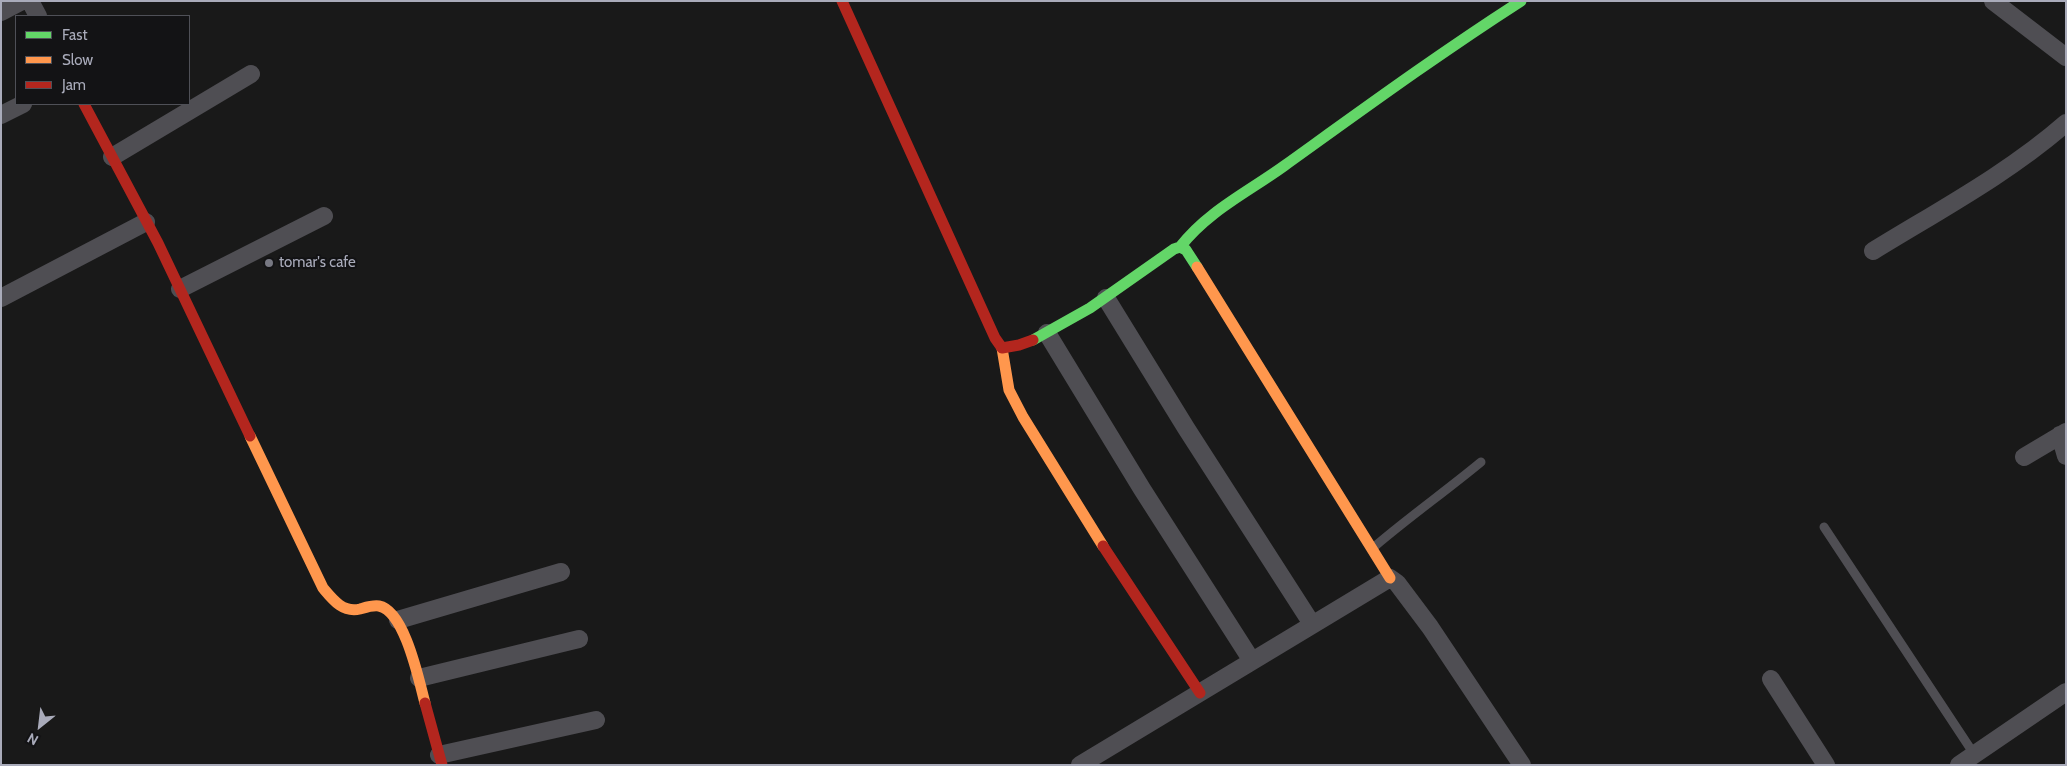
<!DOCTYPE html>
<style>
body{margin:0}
#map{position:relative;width:2067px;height:766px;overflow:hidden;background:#191919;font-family:Cabin,sans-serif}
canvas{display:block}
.frame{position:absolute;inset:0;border:2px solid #a9abba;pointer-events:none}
.legend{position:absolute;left:15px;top:15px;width:175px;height:90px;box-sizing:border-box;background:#131315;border:1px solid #4f5057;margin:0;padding:6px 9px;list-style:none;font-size:15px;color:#a9abba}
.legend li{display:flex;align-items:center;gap:10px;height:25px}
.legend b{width:25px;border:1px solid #4f5057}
.north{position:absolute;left:15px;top:701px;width:50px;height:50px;-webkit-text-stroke:4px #131315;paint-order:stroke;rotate:209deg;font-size:14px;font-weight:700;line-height:20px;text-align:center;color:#a9abba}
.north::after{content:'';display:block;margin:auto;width:18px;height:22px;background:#a9abba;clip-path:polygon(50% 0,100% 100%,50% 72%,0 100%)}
</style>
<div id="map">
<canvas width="2067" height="766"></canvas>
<div class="frame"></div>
<ul class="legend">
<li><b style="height:6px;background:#63d668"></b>Fast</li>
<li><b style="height:6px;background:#ff974d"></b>Slow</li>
<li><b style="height:6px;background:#b3261e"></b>Jam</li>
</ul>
<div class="north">N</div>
</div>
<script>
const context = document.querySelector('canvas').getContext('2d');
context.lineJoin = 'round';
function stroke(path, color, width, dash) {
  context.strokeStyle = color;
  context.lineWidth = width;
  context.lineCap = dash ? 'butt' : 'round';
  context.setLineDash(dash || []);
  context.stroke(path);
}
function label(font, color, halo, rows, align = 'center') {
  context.font = font + ' Cabin,sans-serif';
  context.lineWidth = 4;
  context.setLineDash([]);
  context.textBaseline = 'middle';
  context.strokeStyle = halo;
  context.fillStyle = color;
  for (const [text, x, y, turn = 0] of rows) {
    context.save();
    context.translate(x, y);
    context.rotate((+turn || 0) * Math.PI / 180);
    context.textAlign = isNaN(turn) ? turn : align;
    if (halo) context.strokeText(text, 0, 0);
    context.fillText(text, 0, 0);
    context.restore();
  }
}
const lane = new Path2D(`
 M 1824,527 L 1974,754
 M 1374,547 C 1409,517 1446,491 1481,462`);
const street = new Path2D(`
 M 30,1 L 38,16
 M 1993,1 L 2066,57
 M 1,12 L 22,1
 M 1,115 L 23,104
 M 112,157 L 251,74
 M 1873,251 C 1938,211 2009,173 2066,123
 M 180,289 L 324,216
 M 1,298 L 146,222
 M 1106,298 L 1186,428 L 1312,624
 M 1047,333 L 1142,489 L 1252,661
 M 2060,435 L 2066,456
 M 2024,457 L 2066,432
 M 398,620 L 561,572
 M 419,678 L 579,639
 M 1771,679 L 1826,765
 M 439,755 L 596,720
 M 1080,765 L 1390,578 L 1397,583 L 1430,627 L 1522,765
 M 1959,765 L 2066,692`);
const fast = new Path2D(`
 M 1180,247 C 1208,211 1248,192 1284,166 C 1362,110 1440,53 1521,1
 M 1033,340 L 1090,308 L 1174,249 L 1180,247 L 1186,250 L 1197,267`);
const slow = new Path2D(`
 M 1197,267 L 1390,578
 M 1002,348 L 1009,390 L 1023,417 L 1103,546
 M 250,436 L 323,588 C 333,600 343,613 360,609 C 367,607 373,605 379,606 C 405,611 419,681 425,703`);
const jam = new Path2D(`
 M 842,1 L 995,338 L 1002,348 L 1019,345 L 1033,340
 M 84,104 L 158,243 L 250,436
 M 1103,546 L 1200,693
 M 425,703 L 442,765`);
const markers = [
 [269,263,5,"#777882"]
];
const poiNames = [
 ["tomar's cafe",279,263]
];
stroke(lane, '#4f4e53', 9);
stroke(street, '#4f4e53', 18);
stroke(fast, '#63d668', 11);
stroke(slow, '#ff974d', 11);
stroke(jam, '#b3261e', 11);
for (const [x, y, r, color] of markers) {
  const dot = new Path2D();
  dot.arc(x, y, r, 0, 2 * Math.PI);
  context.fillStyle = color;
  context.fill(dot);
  stroke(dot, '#131315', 2);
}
label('15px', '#a9abba', '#131315', poiNames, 'left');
</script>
